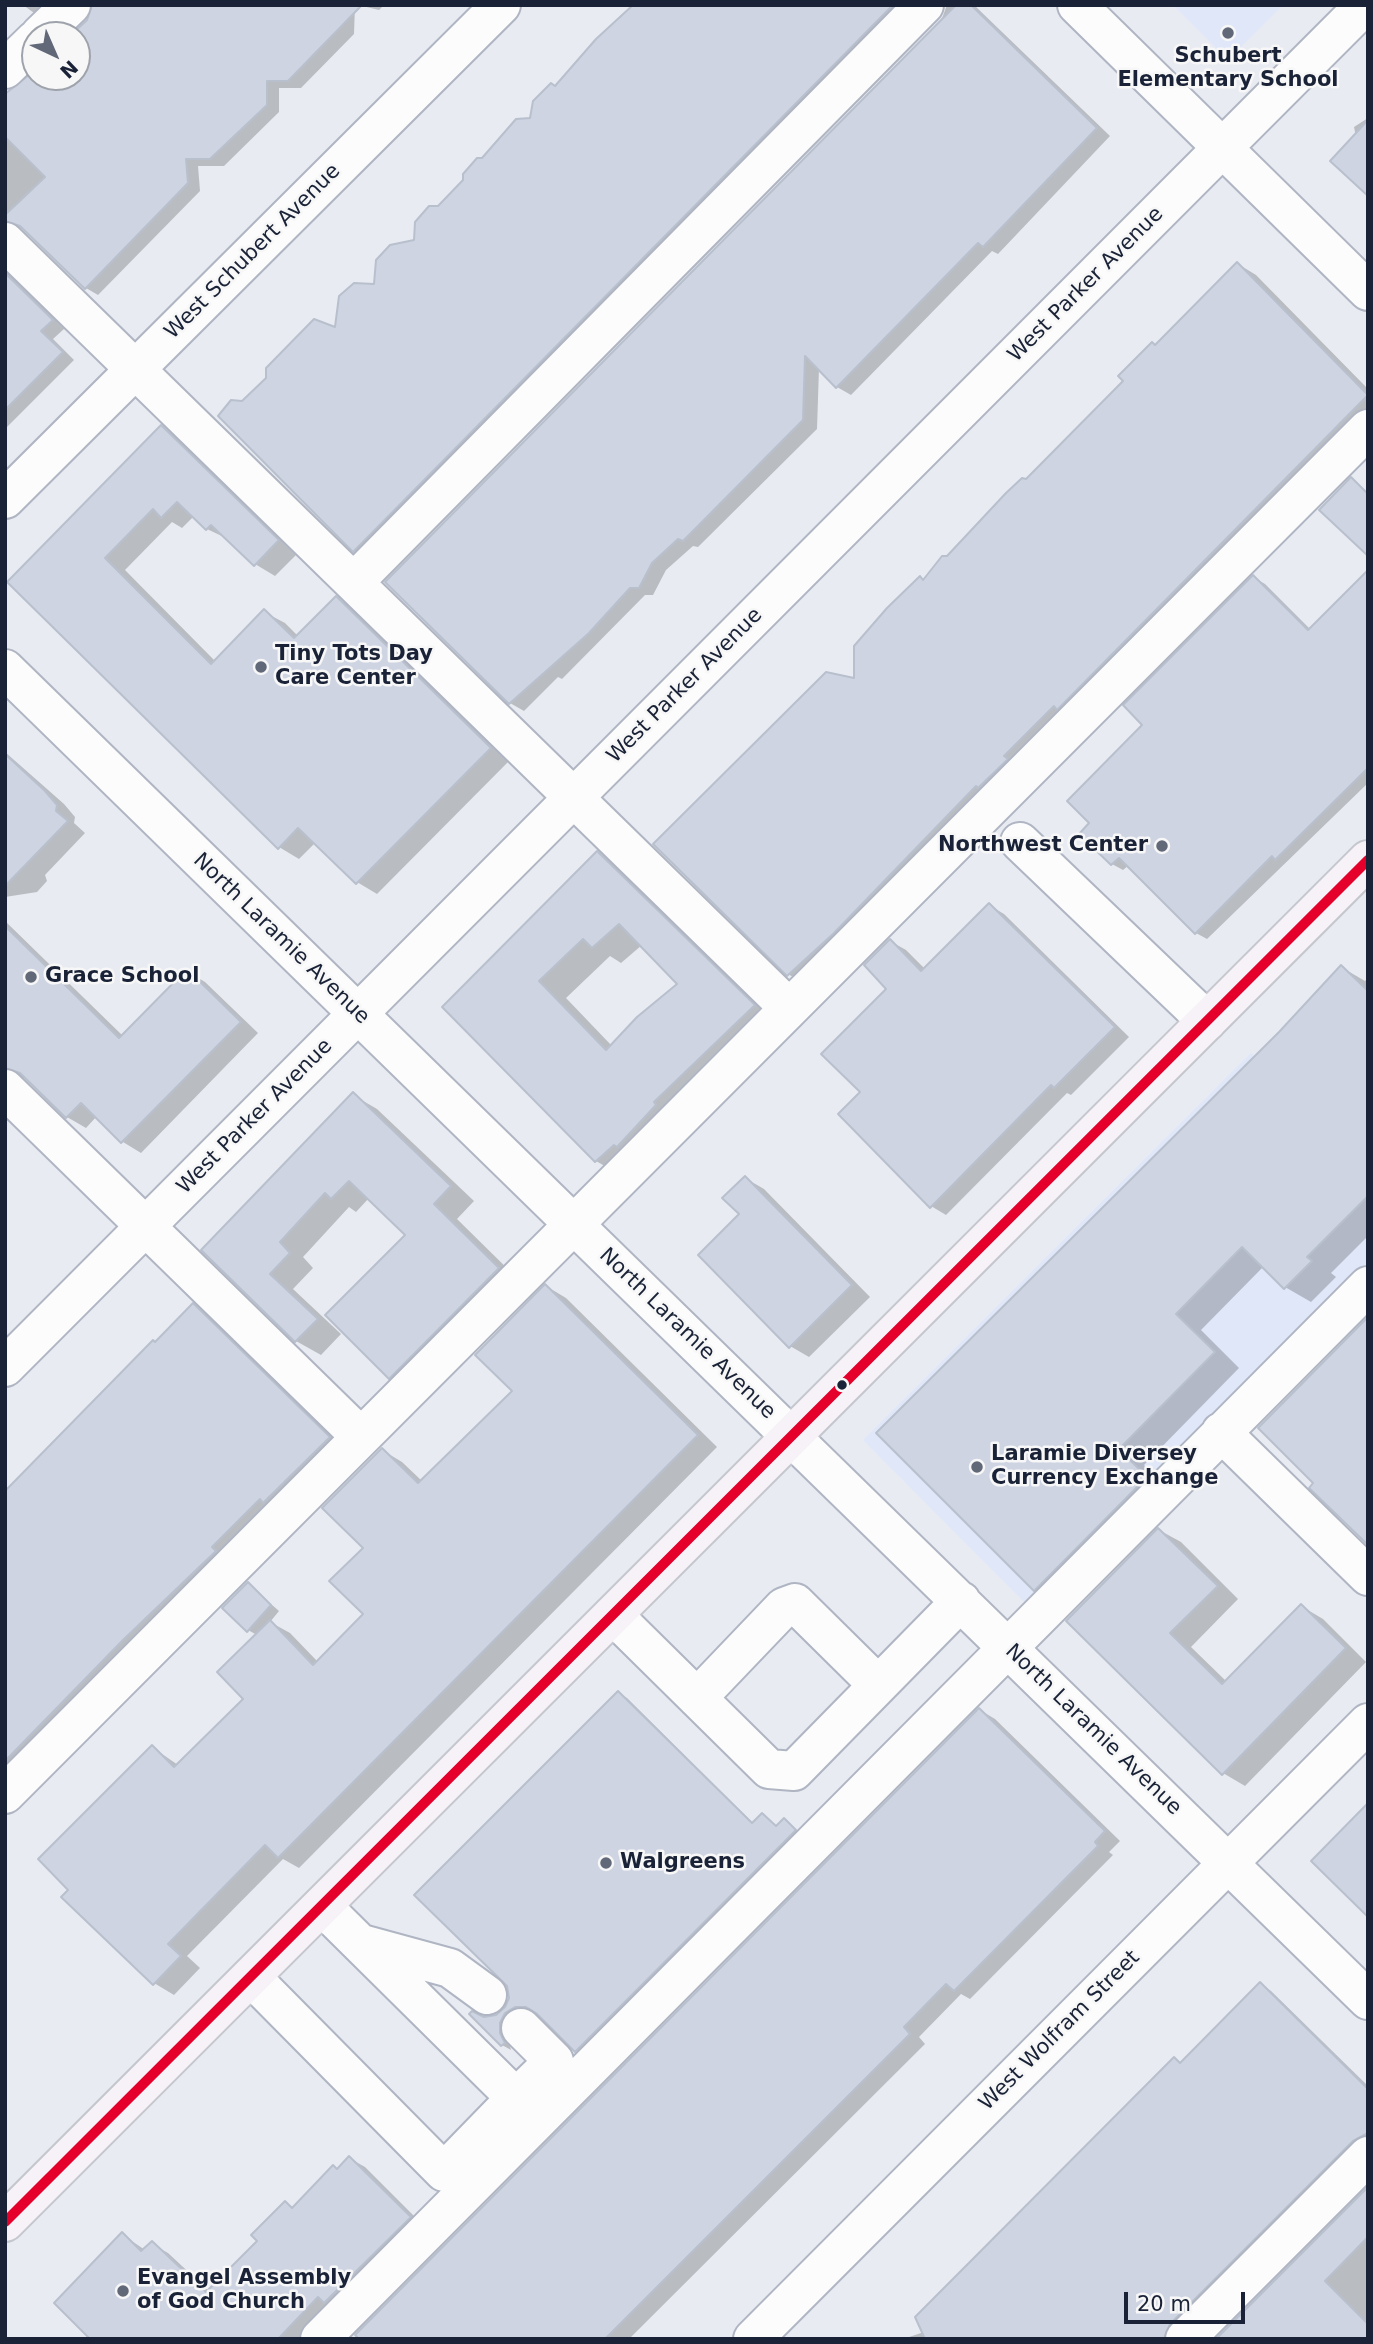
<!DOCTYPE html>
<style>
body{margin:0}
#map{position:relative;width:1373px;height:2344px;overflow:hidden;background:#e8ebf2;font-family:"DejaVu Sans",sans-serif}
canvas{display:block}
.frame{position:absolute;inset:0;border:7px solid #192236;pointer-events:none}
.north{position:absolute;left:21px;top:21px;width:70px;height:70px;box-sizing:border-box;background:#f7f7f7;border:2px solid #9ea2aa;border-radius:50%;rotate:136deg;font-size:19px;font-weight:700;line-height:28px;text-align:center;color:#192236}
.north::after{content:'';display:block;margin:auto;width:24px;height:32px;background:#616878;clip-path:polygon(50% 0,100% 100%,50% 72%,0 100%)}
.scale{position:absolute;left:1124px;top:2292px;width:121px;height:32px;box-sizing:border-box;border:4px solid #192236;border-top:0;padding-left:9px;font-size:21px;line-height:24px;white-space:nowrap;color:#192236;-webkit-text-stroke:5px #f7f7f7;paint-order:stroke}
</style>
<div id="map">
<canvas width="1373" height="2344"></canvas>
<div class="frame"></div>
<div class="north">N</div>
<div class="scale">20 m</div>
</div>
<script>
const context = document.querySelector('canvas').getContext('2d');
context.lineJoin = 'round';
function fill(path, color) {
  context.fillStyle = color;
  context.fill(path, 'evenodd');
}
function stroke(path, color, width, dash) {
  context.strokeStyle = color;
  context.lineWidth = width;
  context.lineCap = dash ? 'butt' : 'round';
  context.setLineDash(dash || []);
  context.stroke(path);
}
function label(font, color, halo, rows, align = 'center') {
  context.font = font + ' "DejaVu Sans",sans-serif';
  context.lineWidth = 5;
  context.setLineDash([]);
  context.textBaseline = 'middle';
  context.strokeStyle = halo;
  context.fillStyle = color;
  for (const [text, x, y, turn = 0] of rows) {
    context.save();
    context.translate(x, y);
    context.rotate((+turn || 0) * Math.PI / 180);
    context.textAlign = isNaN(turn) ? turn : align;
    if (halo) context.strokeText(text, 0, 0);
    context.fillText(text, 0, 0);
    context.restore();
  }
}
const built = new Path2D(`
 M 1173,5 L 1283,5 L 1228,60 Z
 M 1251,1053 L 1368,1171 L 1368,1273 L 1031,1609 L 863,1440 Z`);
const shadow = new Path2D(`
 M 23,5 L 61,5 L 44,20 Z
 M 355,5 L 354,34 L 301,88 L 279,88 L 279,112 L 224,166 L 198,166 L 200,191 L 98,295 L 86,288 L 24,227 L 13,227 L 5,232 L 5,99 L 35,71 L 35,77 L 77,77 L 77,35 L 73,35 Z
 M 358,5 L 384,5 L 379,10 Z
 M 847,5 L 915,5 L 368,558 L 354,550 L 243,403 L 337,329 L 416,241 L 439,208 L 483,160 L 531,120 L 556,88 Z
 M 947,5 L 974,5 L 1110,136 L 998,254 L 992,251 L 851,395 L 837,387 L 819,368 L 817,429 L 698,547 L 693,546 L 666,570 L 653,595 L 645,595 L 562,679 L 558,677 L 524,711 L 510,703 L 387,582 L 941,21 Z
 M 1368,118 L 1368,195 L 1354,127 Z
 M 1238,264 L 1256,275 L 1368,389 L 1368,423 L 806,985 L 788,974 L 856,681 L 925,581 Z
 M 5,266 L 65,328 L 53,339 L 74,360 L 5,429 Z
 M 161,427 L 182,439 L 298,553 L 275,576 L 255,564 L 228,539 L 207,529 L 194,516 L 182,528 L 172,522 L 125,570 L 216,662 L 264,612 L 285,623 L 298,636 L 336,598 L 357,610 L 510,760 L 377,894 L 357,882 L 316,842 L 299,859 L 279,847 L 9,582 Z
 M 1368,573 L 1368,783 L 1207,939 L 1196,933 L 1129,865 L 1123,870 L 1112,864 L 1092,823 L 1144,725 L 1253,577 L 1265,584 L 1311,630 Z
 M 5,752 L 64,804 L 75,817 L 74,823 L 85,833 L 45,875 L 47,881 L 37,892 L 5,897 Z
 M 598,854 L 626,870 L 782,1022 L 624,1177 L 596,1161 L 445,1007 ZM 642,945 L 680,984 L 612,1046 L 566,998 L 610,956 L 621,963 Z
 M 989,905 L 1004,914 L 1129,1037 L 1071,1095 L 1067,1093 L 946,1215 L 931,1206 L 862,1092 L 889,989 L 890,941 L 906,950 L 925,969 Z
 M 5,921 L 123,1036 L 187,971 L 205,982 L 258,1033 L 141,1153 L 123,1142 L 97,1116 L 86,1128 L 67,1117 L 27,1078 L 20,1078 L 5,1069 Z
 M 1341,967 L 1365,981 L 1368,978 L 1368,1236 L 1331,1273 L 1336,1277 L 1311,1302 L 1285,1287 L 1264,1266 L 1201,1330 L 1239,1368 L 1144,1465 L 1172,1493 L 1061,1604 L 1035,1589 L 1280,1033 Z
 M 353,1095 L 377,1109 L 474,1201 L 457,1219 L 522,1283 L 414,1391 L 390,1377 L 407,1235 L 369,1198 L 356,1212 L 349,1207 L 303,1257 L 313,1268 L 293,1289 L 341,1334 L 321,1355 L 296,1341 L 203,1250 Z
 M 745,1178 L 764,1189 L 870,1297 L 809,1357 L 790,1346 L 741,1214 Z
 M 546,1286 L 566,1298 L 717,1447 L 299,1868 L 283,1859 L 187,1956 L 200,1968 L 174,1995 L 154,1983 L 152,1747 L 178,1765 L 245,1699 L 257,1635 L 248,1630 L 248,1584 L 279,1611 L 270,1622 L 290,1633 L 318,1662 L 366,1614 L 365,1548 L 382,1450 L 402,1462 L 422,1481 L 514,1391 Z
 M 193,1305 L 203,1311 L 339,1444 L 5,1776 L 5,1495 Z
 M 1159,1530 L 1181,1542 L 1238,1599 L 1191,1647 L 1227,1682 L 1301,1606 L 1323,1619 L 1366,1662 L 1245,1786 L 1223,1773 L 1068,1621 Z
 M 618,1693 L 627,1698 L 754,1824 L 763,1815 L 778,1827 L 784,1820 L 804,1836 L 585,2056 L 537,2011 L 525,2011 L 508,2039 L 511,2050 L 502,2045 L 484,2018 L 497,2016 L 506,2008 Z
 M 980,1710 L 995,1719 L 1120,1841 L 1109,1852 L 1113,1855 L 970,1999 L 961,1994 L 919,2037 L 925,2044 L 629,2339 L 354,2339 Z
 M 1260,1984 L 1271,1991 L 1368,2086 L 1368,2144 L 1175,2339 L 903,2339 L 924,2332 L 1174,2059 L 1182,2064 Z
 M 349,2158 L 365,2167 L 425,2227 L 316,2339 L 93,2339 L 123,2235 L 145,2250 L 152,2244 L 168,2253 L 210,2292 L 259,2241 L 286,2203 L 295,2208 Z
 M 1368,2190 L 1368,2339 L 1219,2339 Z`);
const building = new Path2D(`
 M 92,5 L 362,5 L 288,81 L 267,81 L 267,105 L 210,159 L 186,159 L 188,183 L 85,289 L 20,226 L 5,221 L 5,215 L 45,177 L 5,137 L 5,94 L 35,70 L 35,77 L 77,77 L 77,35 L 71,35 L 87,20 Z
 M 633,5 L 893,5 L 353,552 L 218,416 L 231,400 L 242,401 L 266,378 L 266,368 L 314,319 L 335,327 L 339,296 L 354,283 L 374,284 L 376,260 L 390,245 L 414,240 L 415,222 L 429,206 L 438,206 L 463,180 L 463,174 L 477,158 L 482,158 L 516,119 L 530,118 L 533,101 L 551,83 L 555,86 L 596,39 Z
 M 956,5 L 971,5 L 1097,128 L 983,247 L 978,243 L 836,388 L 805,356 L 803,420 L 683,541 L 678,539 L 652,563 L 639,588 L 630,588 L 589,633 L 509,704 L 385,582 Z
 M 1368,120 L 1368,196 L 1330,161 Z
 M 1237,262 L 1368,395 L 1057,710 L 1054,706 L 1004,756 L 1008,759 L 978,788 L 976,786 L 834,933 L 787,976 L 653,844 L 826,672 L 854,678 L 854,646 L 887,608 L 920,576 L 923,580 L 942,556 L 947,556 L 1006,493 L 1022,478 L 1026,479 L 1123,381 L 1118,376 L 1152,342 L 1155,345 Z
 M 5,273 L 53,320 L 41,331 L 63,352 L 5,410 Z
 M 161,425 L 279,540 L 254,566 L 211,525 L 206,530 L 177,502 L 161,518 L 153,509 L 105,558 L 211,664 L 264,609 L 294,638 L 336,596 L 491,748 L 356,884 L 298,828 L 278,849 L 7,582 Z
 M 1351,477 L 1368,494 L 1368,556 L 1319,510 Z
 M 1368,570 L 1368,768 L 1275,860 L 1272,856 L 1195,934 L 1119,858 L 1111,865 L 1079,834 L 1089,823 L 1067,801 L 1142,725 L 1123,705 L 1253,575 L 1308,630 Z
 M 5,754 L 45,791 L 57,805 L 56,811 L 68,821 L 5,886 Z
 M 597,851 L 755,1005 L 654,1102 L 656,1105 L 617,1147 L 614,1145 L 595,1162 L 442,1007 ZM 619,924 L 677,984 L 637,1017 L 606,1050 L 539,981 L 583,939 L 592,948 Z
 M 989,903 L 1115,1027 L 1054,1088 L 1051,1085 L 930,1208 L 838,1114 L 860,1092 L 821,1054 L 886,989 L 864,965 L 890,939 L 921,971 Z
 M 5,926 L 119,1038 L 187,969 L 241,1022 L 121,1143 L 81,1103 L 66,1118 L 20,1073 L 5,1068 Z
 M 1341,965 L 1368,991 L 1368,1196 L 1307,1257 L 1312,1261 L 1284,1289 L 1242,1247 L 1176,1314 L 1215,1352 L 1119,1449 L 1147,1477 L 1034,1591 L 876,1433 L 1279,1032 Z
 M 353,1092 L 451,1186 L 434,1204 L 499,1268 L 389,1379 L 325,1315 L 405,1235 L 349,1181 L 331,1199 L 325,1193 L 280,1242 L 290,1253 L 270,1274 L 318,1319 L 295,1342 L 201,1250 Z
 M 745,1176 L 852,1285 L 789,1348 L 698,1255 L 739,1214 L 722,1198 Z
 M 545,1284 L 698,1435 L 278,1858 L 265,1845 L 168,1944 L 181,1956 L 153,1985 L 61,1897 L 68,1890 L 38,1859 L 152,1745 L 174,1767 L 243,1699 L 217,1672 L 270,1620 L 313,1665 L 363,1614 L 329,1581 L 363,1548 L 322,1508 L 382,1448 L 418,1483 L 512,1391 L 475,1355 Z
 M 193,1303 L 330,1437 L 263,1503 L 260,1499 L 212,1547 L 216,1551 L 123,1640 L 5,1761 L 5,1491 L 153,1340 L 155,1342 Z
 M 1368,1317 L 1368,1545 L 1309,1488 L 1313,1483 L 1258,1428 Z
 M 1158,1528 L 1218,1586 L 1170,1633 L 1222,1684 L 1301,1604 L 1346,1648 L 1222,1775 L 1066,1621 Z
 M 248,1582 L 271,1605 L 247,1632 L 222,1608 Z
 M 618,1691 L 752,1823 L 762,1813 L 776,1826 L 784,1818 L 796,1830 L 575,2052 L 536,2013 L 526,2007 L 515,2007 L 505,2013 L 500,2023 L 500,2033 L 505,2043 L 501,2046 L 469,2014 L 472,2011 L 484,2017 L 496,2015 L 505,2007 L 509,1998 L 507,1986 L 414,1895 Z
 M 979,1708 L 1105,1831 L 1095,1842 L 1098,1846 L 954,1991 L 946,1984 L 904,2027 L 910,2034 L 605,2339 L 359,2339 L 355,2335 Z
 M 1368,1803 L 1368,1917 L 1311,1861 Z
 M 1260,1982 L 1368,2089 L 1368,2133 L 1353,2141 L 1170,2324 L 1164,2339 L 925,2339 L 915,2317 L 1174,2057 L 1180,2063 Z
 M 349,2156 L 411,2217 L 324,2303 L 318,2297 L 278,2339 L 90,2339 L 54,2303 L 122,2232 L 141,2251 L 152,2241 L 206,2292 L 257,2241 L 251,2235 L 285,2201 L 292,2208 L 333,2165 L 337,2169 Z
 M 1367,2188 L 1368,2237 L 1325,2281 L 1368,2324 L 1368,2339 L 1216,2339 Z`);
const minor = new Path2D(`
 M 1077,5 L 1368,291
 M 40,35 L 71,5
 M 5,69 L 35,40
 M 5,242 L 789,1008
 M 5,499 L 501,5
 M 354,582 L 924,5
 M 5,669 L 1368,2000
 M 1020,842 L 1207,1021
 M 5,1089 L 361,1437
 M 5,1367 L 1365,5
 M 1221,1432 L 1368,1576
 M 613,1615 L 769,1769 L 794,1771 L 961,1601
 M 697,1698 L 784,1607 L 795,1603 L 878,1685
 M 5,1794 L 1368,429
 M 362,1944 L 450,1968 L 487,1995
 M 251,1977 L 444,2172 L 516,2098 L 322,1906
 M 516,2098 L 554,2061 L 521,2028
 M 320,2339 L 1368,1286
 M 753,2339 L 1368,1723
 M 1185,2339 L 1368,2156`);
const major = new Path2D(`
 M 5,2222 L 1368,860`);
const bus1 = new Path2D(`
 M 5,2222 L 1368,860`);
const markers = [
 [1228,33,7,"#616878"],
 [261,667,7,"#616878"],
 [1162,846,7,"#616878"],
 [31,977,7,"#616878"],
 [842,1385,6,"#192236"],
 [977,1467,7,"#616878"],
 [606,1863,7,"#616878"],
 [123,2291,7,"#616878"]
];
const poiNames = [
 ["Schubert",1228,57,"center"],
 ["Elementary School",1228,81,"center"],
 ["Tiny Tots Day",275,655],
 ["Care Center",275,679],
 ["Northwest Center",1148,846,"right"],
 ["Grace School",45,977],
 ["Laramie Diversey",991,1455],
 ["Currency Exchange",991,1479],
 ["Walgreens",620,1863],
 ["Evangel Assembly",137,2279],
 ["of God Church",137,2303]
];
const streetNames = [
 ["West Schubert Avenue",253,252,-45],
 ["West Parker Avenue",1086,285,-45],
 ["West Parker Avenue",685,686,-45],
 ["North Laramie Avenue",281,939,44],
 ["West Parker Avenue",255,1117,-45],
 ["North Laramie Avenue",687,1334,44],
 ["North Laramie Avenue",1093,1730,44],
 ["West Wolfram Street",1060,2031,-45]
];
fill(built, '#dfe7f8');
fill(shadow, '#0003');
fill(building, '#ced4e2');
stroke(building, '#b9c0cd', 2);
stroke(minor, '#afb5c2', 42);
stroke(major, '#c5c7ce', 42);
stroke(minor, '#fcfcfd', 38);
stroke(major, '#f6f2f7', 38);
stroke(bus1, '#e4002b', 10);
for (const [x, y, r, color] of markers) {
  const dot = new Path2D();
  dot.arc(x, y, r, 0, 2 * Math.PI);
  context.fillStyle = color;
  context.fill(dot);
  stroke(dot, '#f7f7f7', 2.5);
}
label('bold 21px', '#192236', '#f7f7f7', poiNames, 'left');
label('21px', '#192236', '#f7f7f7', streetNames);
</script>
